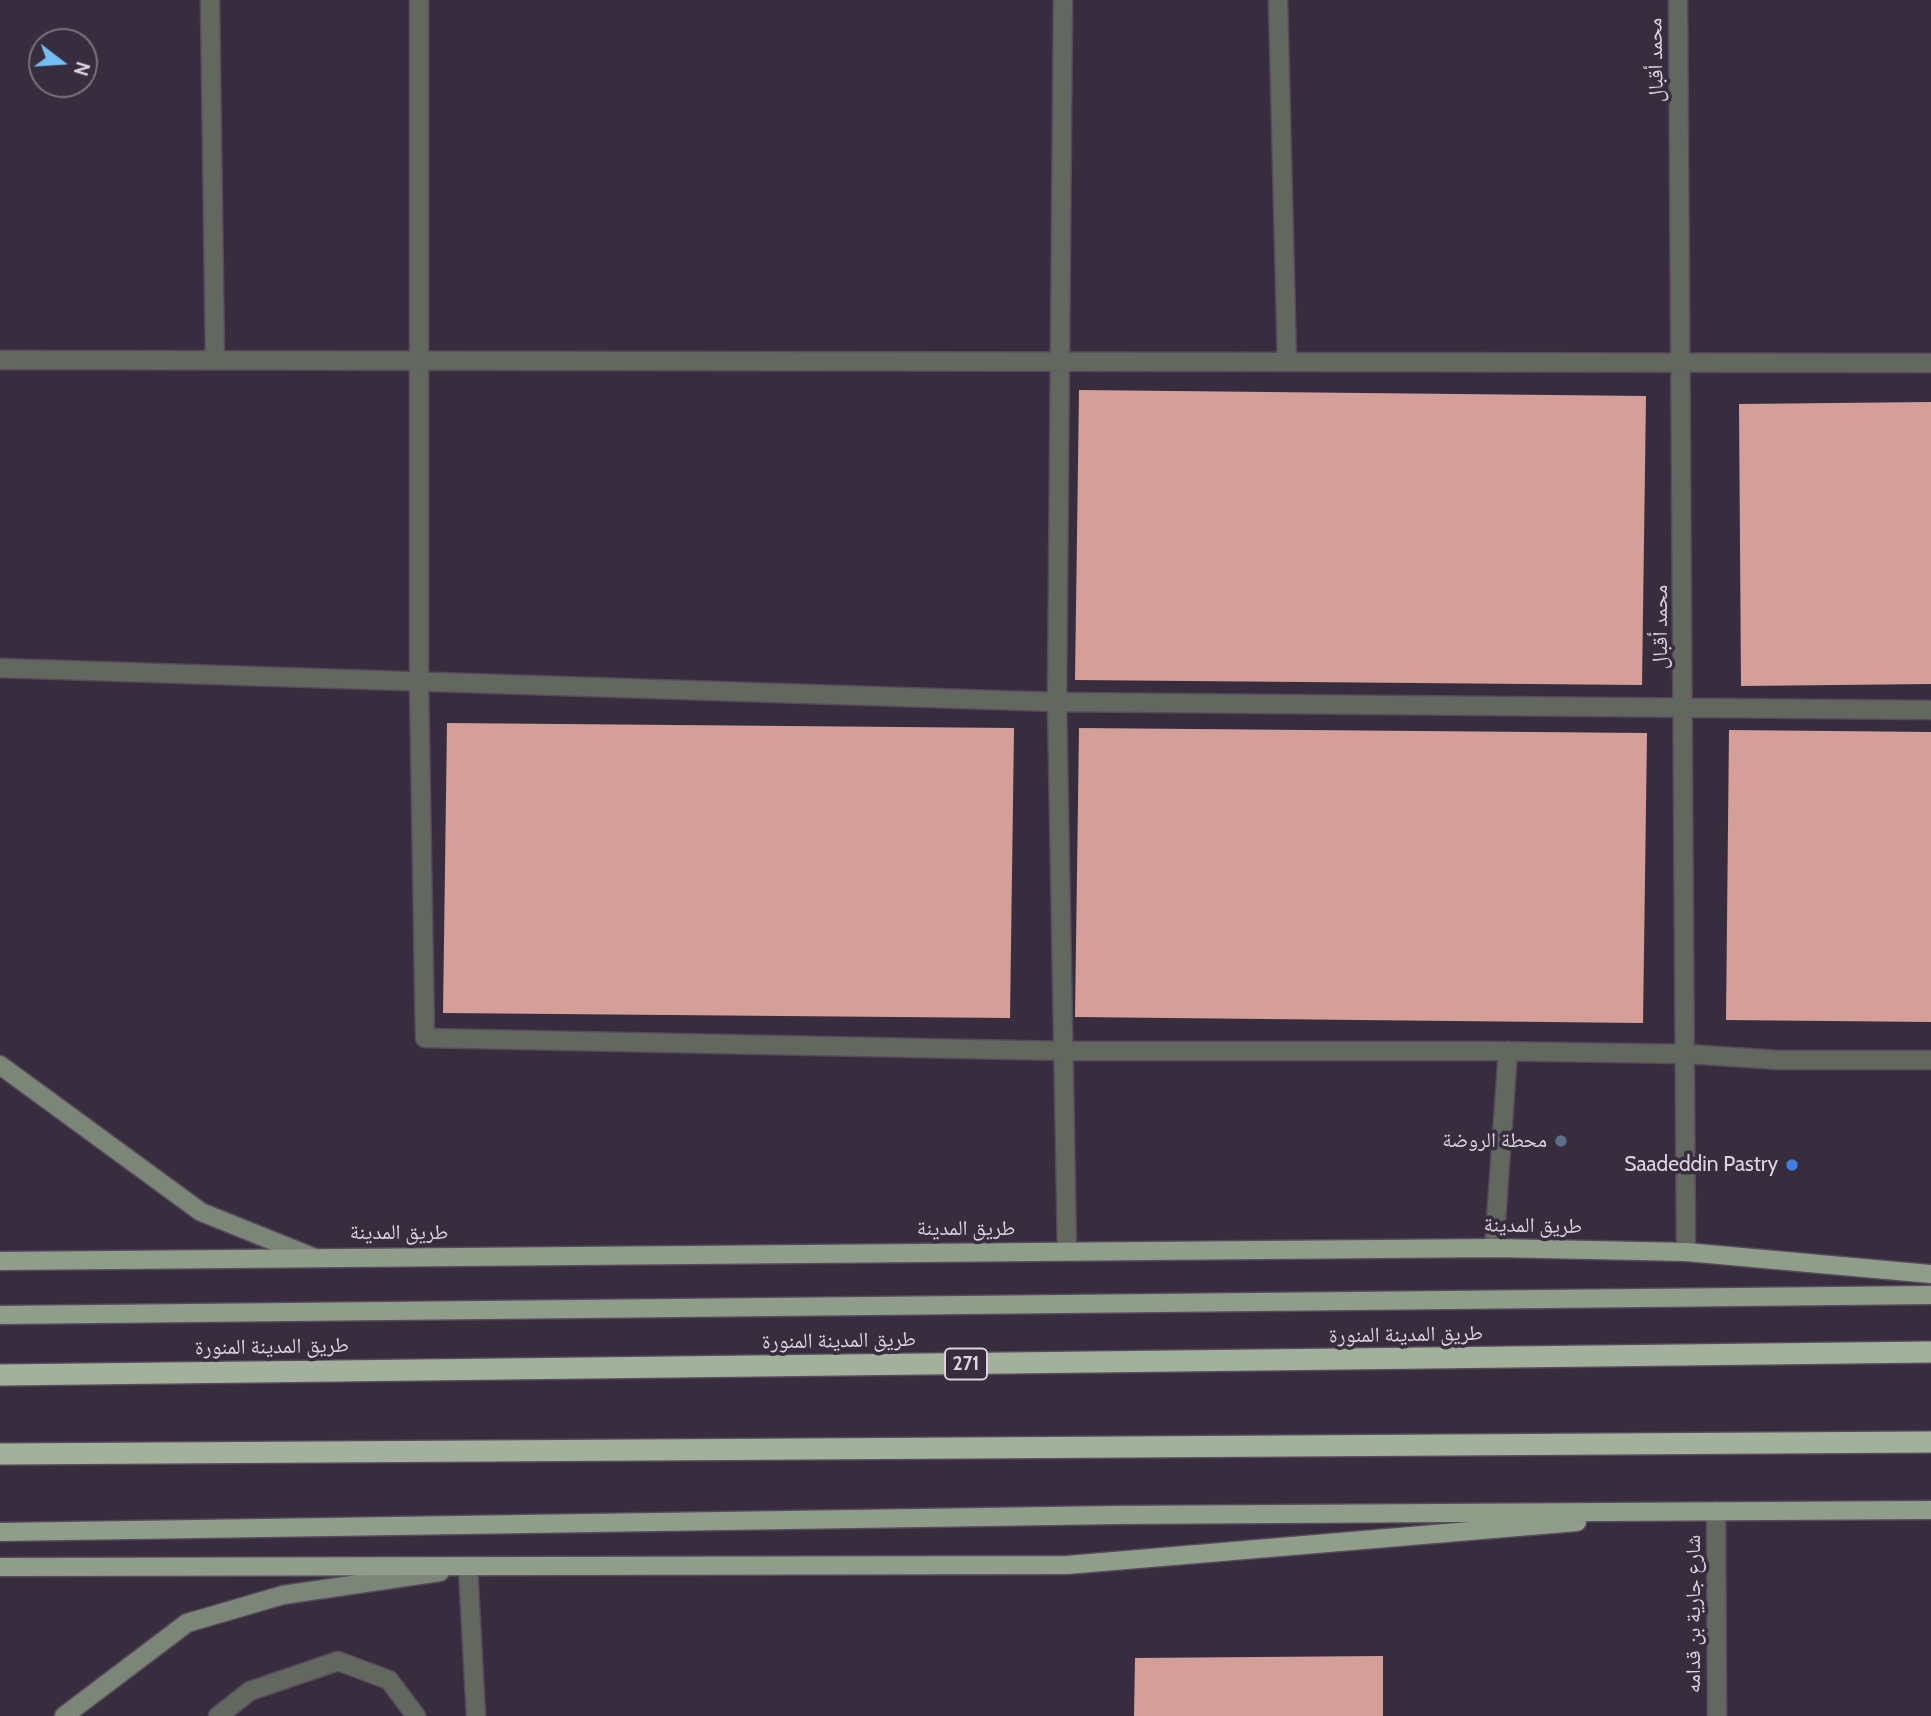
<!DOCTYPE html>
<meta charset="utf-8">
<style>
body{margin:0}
#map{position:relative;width:1931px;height:1716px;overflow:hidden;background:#382d3e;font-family:Cabin,sans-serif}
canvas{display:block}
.north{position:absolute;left:28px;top:28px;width:70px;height:70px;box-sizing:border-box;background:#382d3e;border:2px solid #79707f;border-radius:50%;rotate:107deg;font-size:19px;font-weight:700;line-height:28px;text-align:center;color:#dbd4e0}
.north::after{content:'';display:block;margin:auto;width:24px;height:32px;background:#74c0f6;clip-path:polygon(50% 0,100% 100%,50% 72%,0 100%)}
</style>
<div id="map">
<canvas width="1931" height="1716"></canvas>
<div class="north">N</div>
</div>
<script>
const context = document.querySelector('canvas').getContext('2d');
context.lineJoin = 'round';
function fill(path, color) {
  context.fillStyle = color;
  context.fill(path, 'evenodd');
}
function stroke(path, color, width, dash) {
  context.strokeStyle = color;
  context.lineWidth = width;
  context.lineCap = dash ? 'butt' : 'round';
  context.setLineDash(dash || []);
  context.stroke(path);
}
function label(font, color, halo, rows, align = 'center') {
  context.font = font + ' Cabin,"Noto Naskh Arabic",sans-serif';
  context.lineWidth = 7;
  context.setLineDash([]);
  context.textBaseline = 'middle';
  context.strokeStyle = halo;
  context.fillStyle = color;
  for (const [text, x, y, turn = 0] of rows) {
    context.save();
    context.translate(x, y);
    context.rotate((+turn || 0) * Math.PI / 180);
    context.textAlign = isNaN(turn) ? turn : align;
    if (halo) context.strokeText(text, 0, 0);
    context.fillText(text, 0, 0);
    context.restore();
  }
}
const building = new Path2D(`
 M 1079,390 L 1646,396 L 1642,685 L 1075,680 Z
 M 1931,402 L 1931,684 L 1741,686 L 1739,404 Z
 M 447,723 L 1014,728 L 1010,1018 L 443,1013 Z
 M 1079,728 L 1647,733 L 1643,1023 L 1075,1017 Z
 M 1729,730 L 1931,732 L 1931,1022 L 1726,1020 Z
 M 1383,1656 L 1383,1716 L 1134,1716 L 1135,1658 Z`);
const lane = new Path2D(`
 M 468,1568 L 476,1716
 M 218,1716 L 250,1691 L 338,1661 L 389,1680 L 416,1716`);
const street = new Path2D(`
 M 210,0 L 215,360
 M 419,0 L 419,683 L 425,1038 L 1066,1051 L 1488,1051 L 1687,1054 L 1779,1060 L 1931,1060
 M 1063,0 L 1057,702 L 1067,1251
 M 1278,0 L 1287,362
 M 1678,0 L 1686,1252
 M 0,360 L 1931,363
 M 0,668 L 1057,702 L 1931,710
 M 1494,1248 L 1508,1051
 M 1716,1511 L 1717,1716`);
const secondary = new Path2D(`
 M 0,1065 L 201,1212 L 313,1257
 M 64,1716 L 187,1623 L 283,1595 L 440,1572`);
const primary = new Path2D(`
 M 0,1261 L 1494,1248 L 1686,1252 L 1931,1274
 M 0,1315 L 1931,1295
 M 0,1532 L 1116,1515 L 1931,1510
 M 0,1567 L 1067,1565 L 1577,1522`);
const highway = new Path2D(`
 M 0,1375 L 1931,1352
 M 0,1454 L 1931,1442`);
const markers = [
 [1561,1141,7,"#5c6f8a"],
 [1792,1165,7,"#3f7fe0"]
];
const shields = [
 [966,1364,42]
];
const shieldNames = [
 ["271",966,1364]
];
const streetNames = [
 ["محمد أقبال",1656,60,-91],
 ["محمد أقبال",1661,627,-90],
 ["طريق المدينة",1533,1226,1],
 ["طريق المدينة",966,1229],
 ["طريق المدينة",399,1233],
 ["طريق المدينة المنورة",1406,1335,-1],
 ["طريق المدينة المنورة",839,1341,-1],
 ["طريق المدينة المنورة",272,1347,-1],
 ["شارع جارية بن قدامه",1694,1614,-90]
];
const poiNames = [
 ["محطة الروضة",1547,1141],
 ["Saadeddin Pastry",1778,1165]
];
fill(building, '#d59f99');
stroke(lane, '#554b5b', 21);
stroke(street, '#554b5b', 21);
stroke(secondary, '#554b5b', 21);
stroke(primary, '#554b5b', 21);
stroke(highway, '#554b5b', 24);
stroke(lane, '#62685f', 18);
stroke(street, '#62685f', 18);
stroke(secondary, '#7c8678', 18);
stroke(primary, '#919d8b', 18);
stroke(highway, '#a3b19c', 21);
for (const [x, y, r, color] of markers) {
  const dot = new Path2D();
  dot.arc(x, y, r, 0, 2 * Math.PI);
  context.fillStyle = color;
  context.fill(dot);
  stroke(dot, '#382d3e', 2.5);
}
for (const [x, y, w] of shields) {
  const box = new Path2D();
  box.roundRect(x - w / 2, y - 15.5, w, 31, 5);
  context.fillStyle = '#382d3e';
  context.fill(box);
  stroke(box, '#dbd4e0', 2);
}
label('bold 19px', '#dbd4e0', null, shieldNames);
label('21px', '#dbd4e0', '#382d3e', streetNames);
label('21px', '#dbd4e0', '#382d3e', poiNames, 'right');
</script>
